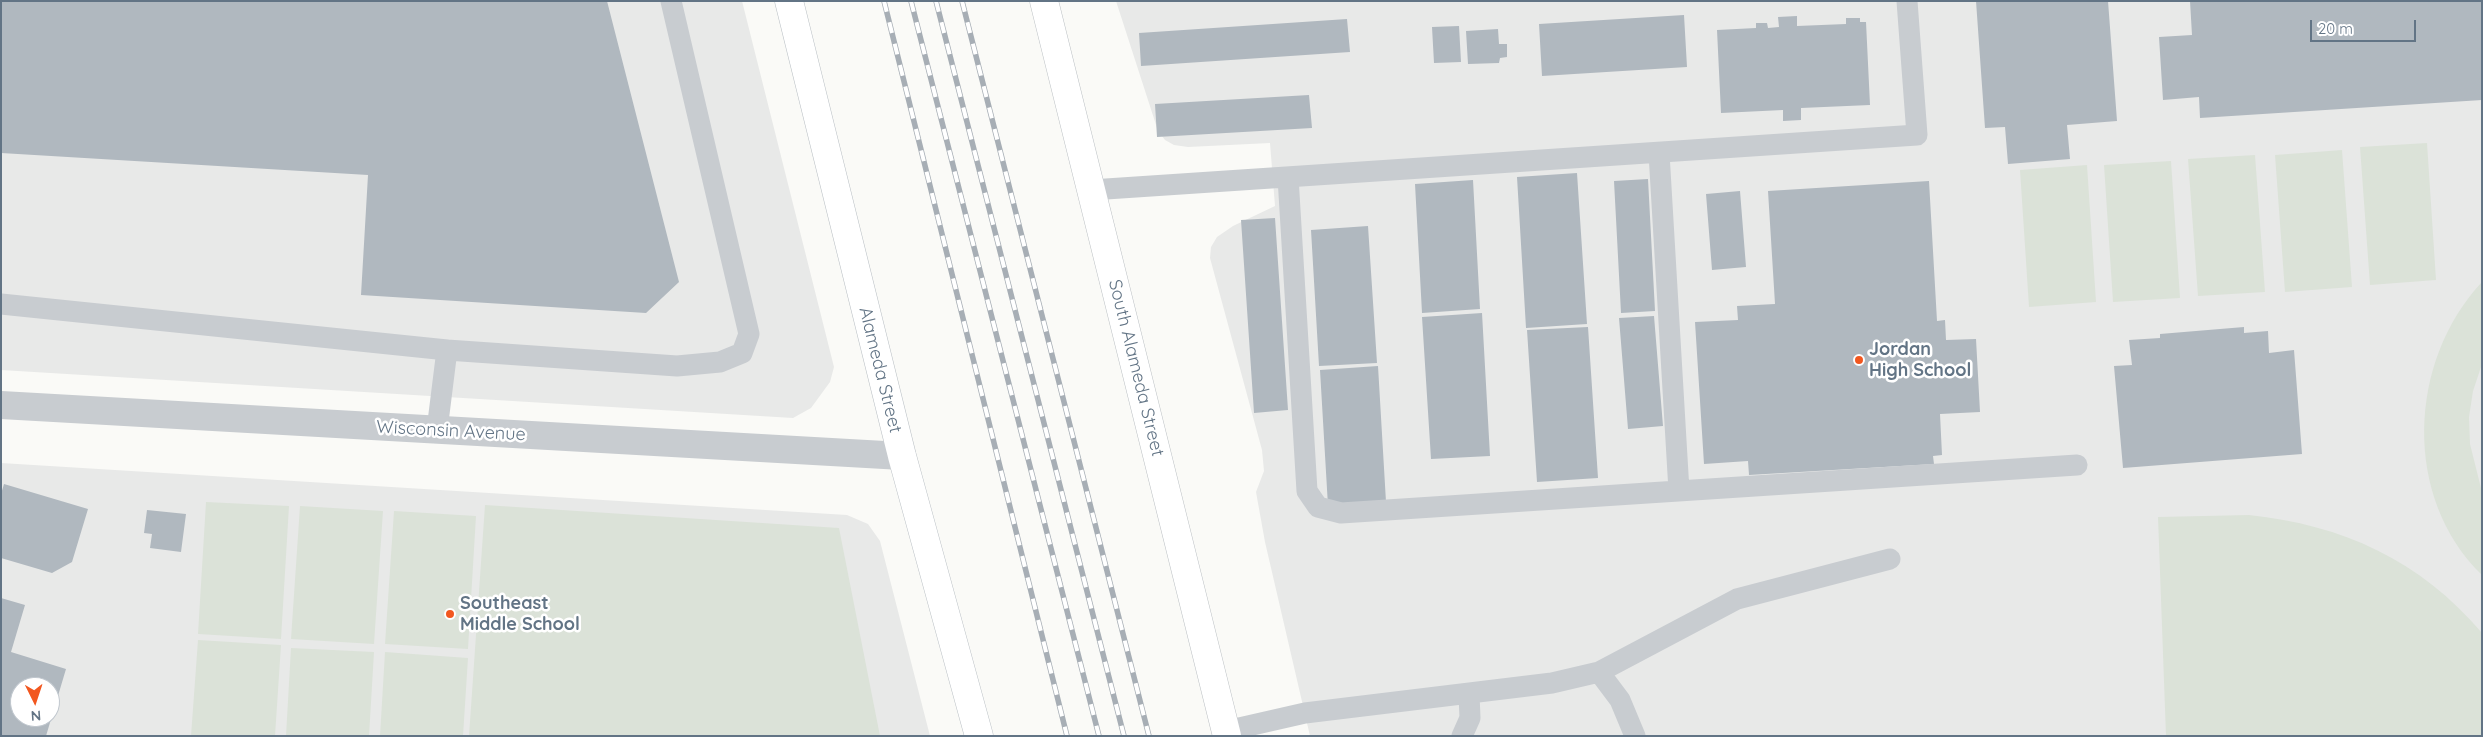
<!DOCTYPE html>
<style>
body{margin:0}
#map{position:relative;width:2483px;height:737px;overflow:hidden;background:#fafaf7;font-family:Quicksand,sans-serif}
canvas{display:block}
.frame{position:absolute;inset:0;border:2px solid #627485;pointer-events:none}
.north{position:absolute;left:10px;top:677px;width:50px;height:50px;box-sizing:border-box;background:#fff;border:1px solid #c0c7ce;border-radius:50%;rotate:176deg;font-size:14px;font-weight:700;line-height:20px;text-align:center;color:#627485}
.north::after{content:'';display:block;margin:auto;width:18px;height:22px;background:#f2571f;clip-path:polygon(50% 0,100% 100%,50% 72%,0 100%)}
.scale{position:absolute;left:2310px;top:20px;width:106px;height:22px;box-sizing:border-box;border:2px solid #627485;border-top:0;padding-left:6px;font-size:15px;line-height:18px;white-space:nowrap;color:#627485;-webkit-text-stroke:4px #fff;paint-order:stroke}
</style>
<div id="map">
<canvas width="2483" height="737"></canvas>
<div class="frame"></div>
<div class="north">N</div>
<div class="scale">20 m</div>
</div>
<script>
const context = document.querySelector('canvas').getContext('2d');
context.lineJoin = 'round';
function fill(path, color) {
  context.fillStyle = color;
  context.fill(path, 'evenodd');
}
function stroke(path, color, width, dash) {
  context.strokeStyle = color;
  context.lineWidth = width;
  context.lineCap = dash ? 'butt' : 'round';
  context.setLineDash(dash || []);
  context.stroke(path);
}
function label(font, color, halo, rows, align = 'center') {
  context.font = font + ' Quicksand,sans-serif';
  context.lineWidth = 5;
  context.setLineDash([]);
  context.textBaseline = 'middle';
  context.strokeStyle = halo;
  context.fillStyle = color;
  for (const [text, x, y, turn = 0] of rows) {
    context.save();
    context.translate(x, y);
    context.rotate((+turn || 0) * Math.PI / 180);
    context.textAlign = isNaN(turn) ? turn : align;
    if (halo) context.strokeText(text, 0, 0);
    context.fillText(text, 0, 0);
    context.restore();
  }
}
const built = new Path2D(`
 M 1,1 L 742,1 L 834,367 L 830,382 L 811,408 L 793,418 L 1,370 Z
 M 1116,1 L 2482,1 L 2482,736 L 1310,736 L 1265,542 L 1256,492 L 1264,471 L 1262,450 L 1210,258 L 1211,247 L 1217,237 L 1233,226 L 1275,206 L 1270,143 L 1188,147 L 1174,145 L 1165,140 L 1158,131 Z
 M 1,463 L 847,515 L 868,524 L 880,541 L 930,736 L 1,736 ZM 20,687 L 50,687 L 50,717 L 20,717 Z`);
const green = new Path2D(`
 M 2427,143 L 2436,280 L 2370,285 L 2360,147 Z
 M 2342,150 L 2352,287 L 2285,292 L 2275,155 Z
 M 2255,155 L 2265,292 L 2198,296 L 2188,159 Z
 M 2171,161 L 2180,298 L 2113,302 L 2104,165 Z
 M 2087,165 L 2096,302 L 2029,307 L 2020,170 Z
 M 2482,282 L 2482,364 L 2473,391 L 2469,417 L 2470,444 L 2482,492 L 2482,575 C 2402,497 2408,361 2482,282 Z
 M 206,502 L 289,506 L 281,639 L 198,634 Z
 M 485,505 L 839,528 L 880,736 L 469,736 Z
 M 300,506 L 383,511 L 374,644 L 291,639 Z
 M 394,511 L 476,516 L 468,649 L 385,644 Z
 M 2249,515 C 2343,525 2420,560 2482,633 L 2482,736 L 2166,736 L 2158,517 Z
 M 198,640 L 281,645 L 275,736 L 191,736 Z
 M 291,648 L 374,652 L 369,736 L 286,736 Z
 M 385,652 L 468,658 L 463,736 L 380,736 Z`);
const building = new Path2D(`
 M 1,1 L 607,1 L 679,282 L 646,313 L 361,295 L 368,175 L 1,153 Z
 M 1976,1 L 2108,1 L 2117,121 L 2067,125 L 2070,159 L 2008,164 L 2005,127 L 1985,128 Z
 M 2190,1 L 2482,1 L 2482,100 L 2200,118 L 2199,97 L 2163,100 L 2159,37 L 2192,35 Z
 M 1684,15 L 1687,67 L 1542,76 L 1539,24 Z
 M 1797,16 L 1797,26 L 1846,24 L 1846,18 L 1860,18 L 1860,22 L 1866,22 L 1870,105 L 1801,108 L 1801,120 L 1783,121 L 1783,110 L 1721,113 L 1717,30 L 1756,28 L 1756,23 L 1767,23 L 1768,28 L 1779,27 L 1778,17 Z
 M 1347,19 L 1350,52 L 1141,66 L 1139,33 Z
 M 1459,26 L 1461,62 L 1434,63 L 1432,27 Z
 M 1498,29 L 1499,44 L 1507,44 L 1507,57 L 1500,58 L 1499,63 L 1468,64 L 1466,31 Z
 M 1309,95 L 1312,128 L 1157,137 L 1155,104 Z
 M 1577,173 L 1587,324 L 1526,328 L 1517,177 Z
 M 1648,179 L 1655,311 L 1621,313 L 1614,181 Z
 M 1473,180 L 1480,309 L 1422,313 L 1415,184 Z
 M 1929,181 L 1937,321 L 1945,320 L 1946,340 L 1976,339 L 1980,412 L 1940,414 L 1942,455 L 1933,456 L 1934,464 L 1749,475 L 1748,461 L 1704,464 L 1695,322 L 1738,320 L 1737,306 L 1775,304 L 1768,191 Z
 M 1740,191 L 1746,267 L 1712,270 L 1706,194 Z
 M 1275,218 L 1288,410 L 1254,413 L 1241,220 Z
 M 1368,226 L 1377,363 L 1319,366 L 1311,230 Z
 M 1482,313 L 1490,456 L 1431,459 L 1422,317 Z
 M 1654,316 L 1663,426 L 1628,429 L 1619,318 Z
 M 1588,327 L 1598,478 L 1537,482 L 1527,330 Z
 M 2244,327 L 2244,333 L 2268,331 L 2269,353 L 2294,350 L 2302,454 L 2123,468 L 2114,366 L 2132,365 L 2129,340 L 2160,338 L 2160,334 Z
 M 1378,366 L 1386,502 L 1328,506 L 1320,370 Z
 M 4,484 L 88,509 L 72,562 L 52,573 L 1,558 L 1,494 Z
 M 147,510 L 186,514 L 181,552 L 150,548 L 152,534 L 144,533 Z
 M 1,598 L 25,605 L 11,652 L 66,669 L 46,736 L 1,736 ZM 20,687 L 50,687 L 50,717 L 20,717 Z`);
const lane = new Path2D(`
 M 1659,153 L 1679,491
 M 1288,177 L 1307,491 L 1318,507 L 1341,513 L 2077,465
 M 1091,190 L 1917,135 L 1907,1
 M 1,304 L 447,350 L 677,366 L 720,362 L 742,353 L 749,334 L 671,1
 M 437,430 L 447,350
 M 1599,672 L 1620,700 L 1635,736
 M 1226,731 L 1305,713 L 1552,683 L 1599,672 L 1737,599 L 1890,559
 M 1462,736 L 1470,718 L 1469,694`);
const street = new Path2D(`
 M 1,405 L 902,456`);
const secondary = new Path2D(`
 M 789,1 L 902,456 L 979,736`);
const primary = new Path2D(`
 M 1044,1 L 1227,736`);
const rail = new Path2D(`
 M 884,1 L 1067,736
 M 911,1 L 1099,736
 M 936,1 L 1124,736
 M 962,1 L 1149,736`);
const markers = [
 [1859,360,5,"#f2571f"],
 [450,614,5,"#f2571f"]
];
const poiNames = [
 ["Jordan",1869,350],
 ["High School",1869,371],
 ["Southeast",460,604],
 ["Middle School",460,625]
];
const streetNames = [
 ["South Alameda Street",1136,368,76],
 ["Alameda Street",880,370,76],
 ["Wisconsin Avenue",451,431,3]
];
fill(built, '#e8e9e8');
fill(green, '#dbe2d8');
fill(building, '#b0b8bf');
stroke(secondary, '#b9bfc4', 29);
stroke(primary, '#babfc3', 29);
stroke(lane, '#c8ccd0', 21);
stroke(street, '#c8ccd0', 28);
stroke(secondary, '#fff', 28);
stroke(primary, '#fff', 28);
stroke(rail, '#a7aeb5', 5.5);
stroke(rail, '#fff', 4, [11]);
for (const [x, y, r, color] of markers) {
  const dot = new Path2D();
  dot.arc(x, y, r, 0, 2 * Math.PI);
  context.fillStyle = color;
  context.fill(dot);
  stroke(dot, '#fff', 2);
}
label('bold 18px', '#627485', '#fff', poiNames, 'left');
label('18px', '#627485', '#fff', streetNames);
</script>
